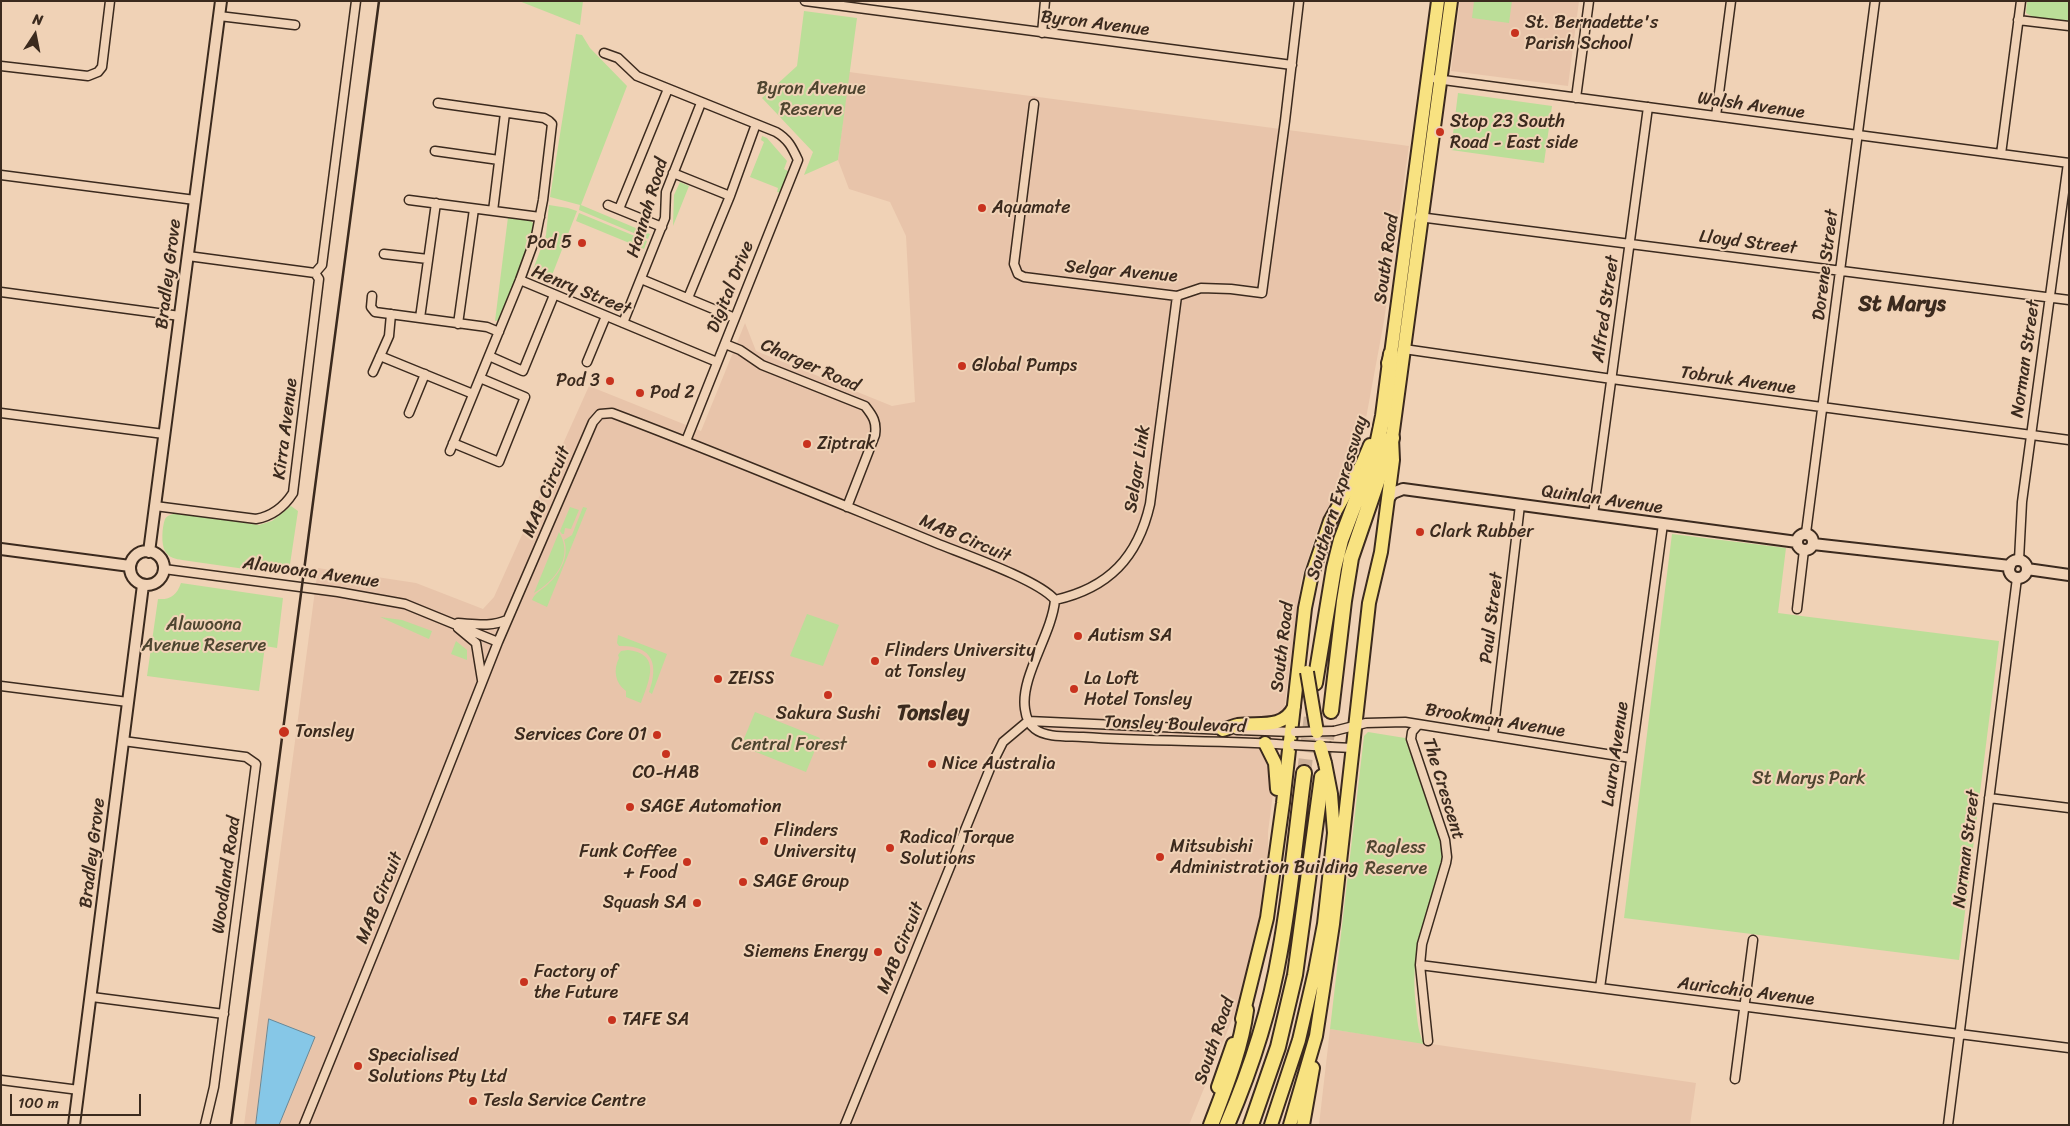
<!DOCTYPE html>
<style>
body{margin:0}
#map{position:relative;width:2070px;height:1126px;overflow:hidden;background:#f0d2b6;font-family:Sriracha,sans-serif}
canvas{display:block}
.frame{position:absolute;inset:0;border:2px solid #3b2a1e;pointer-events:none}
.north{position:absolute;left:10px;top:10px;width:50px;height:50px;-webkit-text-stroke:4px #f0d2b6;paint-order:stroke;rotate:11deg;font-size:14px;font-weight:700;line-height:20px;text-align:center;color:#3b2a1e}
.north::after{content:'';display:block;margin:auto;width:18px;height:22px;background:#3b2a1e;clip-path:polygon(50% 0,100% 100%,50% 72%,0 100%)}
.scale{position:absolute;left:10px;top:1094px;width:131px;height:22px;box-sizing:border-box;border:2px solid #3b2a1e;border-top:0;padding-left:6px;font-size:15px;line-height:18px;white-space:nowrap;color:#3b2a1e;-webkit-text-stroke:4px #f0d2b6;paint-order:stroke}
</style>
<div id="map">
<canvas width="2070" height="1126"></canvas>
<div class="frame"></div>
<div class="north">N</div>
<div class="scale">100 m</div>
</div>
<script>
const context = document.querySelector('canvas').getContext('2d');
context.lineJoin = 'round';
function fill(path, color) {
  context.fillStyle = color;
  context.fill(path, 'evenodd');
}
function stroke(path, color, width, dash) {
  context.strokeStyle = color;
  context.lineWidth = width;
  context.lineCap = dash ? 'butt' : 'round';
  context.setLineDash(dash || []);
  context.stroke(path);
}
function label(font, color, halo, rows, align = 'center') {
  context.font = font + ' Sriracha,sans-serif';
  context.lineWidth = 4;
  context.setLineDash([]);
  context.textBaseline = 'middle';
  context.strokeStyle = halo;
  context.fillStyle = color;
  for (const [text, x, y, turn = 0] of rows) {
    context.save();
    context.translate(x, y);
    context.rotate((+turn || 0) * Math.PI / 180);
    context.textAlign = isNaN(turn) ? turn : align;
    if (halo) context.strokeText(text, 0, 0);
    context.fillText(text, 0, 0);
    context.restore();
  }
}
const built = new Path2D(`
 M 1460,1 L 1579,1 L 1568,86 L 1451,71 Z
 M 849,72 L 1409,146 L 1384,321 L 1359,456 L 1318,528 L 1301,581 L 1268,832 L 1268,868 L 1253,955 L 1234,1015 L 1189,1125 L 244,1125 L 318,568 L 416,583 L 483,609 L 494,597 L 589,386 L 701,431 L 745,323 L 756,351 L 892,406 L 915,402 L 906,236 L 890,202 L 849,189 L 838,160 Z
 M 1330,1029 L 1696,1083 L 1690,1125 L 1319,1125 Z`);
const green = new Path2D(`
 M 519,1 L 583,1 L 580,25 Z
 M 1474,1 L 1512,1 L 1509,23 L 1472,18 Z
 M 2027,1 L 2069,1 L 2069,22 L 2033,17 L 2026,13 Z
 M 804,11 L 857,18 L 838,160 L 804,175 L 813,152 L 762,98 L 797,66 Z
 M 576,34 L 582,35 L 590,48 L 627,86 L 581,205 L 650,234 L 648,239 L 579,210 L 580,205 L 550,197 Z
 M 1458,93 L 1552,106 L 1544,163 L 1451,150 Z
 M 762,136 L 767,138 L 787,161 L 784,169 L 790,172 L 781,193 L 777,192 L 778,188 L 750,177 L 764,142 L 761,140 Z
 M 680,182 L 689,186 L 673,226 L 674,195 Z
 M 549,205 L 568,208 L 577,211 L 549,283 L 531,275 L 546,235 Z
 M 579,213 L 647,241 L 644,249 L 576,221 Z
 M 508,217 C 519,218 531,217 536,227 L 534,236 L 500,320 L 495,321 Z
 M 291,506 L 298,511 L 289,571 L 287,575 L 182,560 C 176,559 169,558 165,551 C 161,544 162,527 165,519 C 167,515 172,515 175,513 L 259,525 L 272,521 Z
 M 570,507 L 579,510 L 571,529 L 565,528 L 564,534 L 562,534 L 560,531 Z
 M 583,507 L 587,508 L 547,607 L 532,600 C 535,593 540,591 546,586 C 559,575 570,557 564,540 L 572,535 Z
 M 559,532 C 574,557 556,580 534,593 Z
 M 1672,534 L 1786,548 L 1778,613 L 1999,641 L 1959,960 L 1624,918 Z
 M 181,583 L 283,598 L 277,648 L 265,646 L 259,691 L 147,676 L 158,599 C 170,600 177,595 181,583 Z
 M 807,614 L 839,625 L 823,666 L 790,656 Z
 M 380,617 L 402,620 L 432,631 L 429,639 Z
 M 618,635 L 667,654 L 652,694 L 649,692 C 659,664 653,645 619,646 L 617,643 Z
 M 456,641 L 467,650 L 467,660 L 451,654 Z
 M 628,650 C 662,654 649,681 641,703 L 626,697 L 626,691 C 615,683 613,670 619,658 L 618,655 L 621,651 Z
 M 755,712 L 820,738 L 806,772 L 741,746 Z
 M 1368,732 L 1405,738 L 1443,848 C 1443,866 1436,883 1431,900 C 1419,942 1411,962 1416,1006 C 1417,1019 1418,1032 1424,1044 L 1330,1029 L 1364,736 Z`);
const water = new Path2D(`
 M 269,1019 L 315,1037 L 279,1125 L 256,1125 Z`);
const motorwayTunnel = new Path2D(`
 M 1324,760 L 1331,711
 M 1304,773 L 1312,707`);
const minor = new Path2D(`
 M 805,1 L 1292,65
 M 219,16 L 295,25
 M 2018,20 L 2069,26
 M 1042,33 L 1045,1
 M 604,53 L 618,58 L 637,76 L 776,132 C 788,139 792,147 798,160 L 686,441
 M 1,66 L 88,76 L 98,72 L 102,67 L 110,1
 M 1436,79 L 2069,163
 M 1576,98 L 1589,1
 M 438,103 L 544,118 L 549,121 L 552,124 L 543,200 L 536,236 L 520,280 L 450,451
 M 1034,104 L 1014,264 L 1018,274 L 1024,277 L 1177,296 L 1201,288 L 1231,289 L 1262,293 L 1285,121 L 1299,1
 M 1716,116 L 1731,1
 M 435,151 L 499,160
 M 2001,154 L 2021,1
 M 673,173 L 730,196 L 688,298
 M 1,175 L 195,200
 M 730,196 L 756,124
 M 409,200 L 540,217
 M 608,205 L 662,227
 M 619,209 L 668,89
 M 493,211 L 505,113
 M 1419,217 L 2069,300
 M 384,254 L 428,259
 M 315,273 L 322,265 L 356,1
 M 641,279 L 735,318
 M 520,280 L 717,362
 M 1,292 L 180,316
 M 372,296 L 371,307 L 375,312 L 487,327 L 499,332
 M 420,318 L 436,203
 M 623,323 L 665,218 L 666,192 L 701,103
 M 458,324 L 474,209
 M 725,344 L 740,350 L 762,365 L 865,406 C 873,416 877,422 875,435 L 847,507
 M 1404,349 L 1612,379 L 2069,440
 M 380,356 L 473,394
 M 489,356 L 523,371 L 554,295
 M 587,362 L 606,316
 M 373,372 L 389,336 L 391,314
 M 1,413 L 164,434
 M 409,413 L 425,374
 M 453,443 L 499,462 L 525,397 L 480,378
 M 155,506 L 256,519 C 273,516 284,507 293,493 L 319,279 L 315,273 L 188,256
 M 1593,515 L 1648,107
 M 1806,533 L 1875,1
 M 2019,560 L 2022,502 L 2068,163
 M 164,569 L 338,592 L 405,604 L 498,642
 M 1055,600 C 1109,588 1138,557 1150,504 L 1177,296
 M 1797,609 L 1804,550
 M 458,623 C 475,624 491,627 507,620
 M 458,628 L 476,643 L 482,680
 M 1,686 L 128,702
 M 1028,721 L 1226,730
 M 1418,725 L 1412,732 L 1411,739 L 1445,840 L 1447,857 L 1446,863 L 1422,944 L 1420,965 L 1428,1041
 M 1237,730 L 1293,732
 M 1334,731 L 1366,723 L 1405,722 L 1631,758
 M 1493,735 L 1520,505
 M 123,741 L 246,757 L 256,764 L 214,1087 L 205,1125
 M 1331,747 L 1353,748
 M 1989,798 L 2069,808
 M 1420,965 L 2069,1048
 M 1600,988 L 1663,524
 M 92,997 L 224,1014
 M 1735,1079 L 1753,940
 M 1,1080 L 79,1090
 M 304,1125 L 423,832 L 498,642 L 593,422 L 600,414 L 612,413 C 721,454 828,499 936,543 C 963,554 1039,580 1055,600 C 1052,634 1020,677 1025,709 C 1026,717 1028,724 1035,729 C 1046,738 1069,736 1083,737 C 1153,742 1223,740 1292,745
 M 845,1125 L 991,766 L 1003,742 L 1028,721
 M 1948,1125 L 2017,578`);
const tertiary = new Path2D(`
 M 1388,499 L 1393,493 L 1403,489 L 1797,542
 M1797 542a8 8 0 1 1 16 0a8 8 0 1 1-16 0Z
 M 1813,544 L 2010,566
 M 1,549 L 130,566
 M130 568a17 17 0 1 1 34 0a17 17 0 1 1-34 0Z
 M 149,552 L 221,1
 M2009 569a9 9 0 1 1 18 0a9 9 0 1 1-18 0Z
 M 2027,569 L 2069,575
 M 74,1125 L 143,585`);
const trunk = new Path2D(`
 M 1388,363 L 1391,354 L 1438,1
 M 1223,730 C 1228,728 1233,726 1238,725 C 1258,722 1283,730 1294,707
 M 1265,743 L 1275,763 L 1277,789
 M 1242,1019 L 1267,918 L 1283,803 L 1305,608 L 1312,574 L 1330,521 L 1362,464 L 1370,445
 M 1218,1087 L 1233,1044
 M 1271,1125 L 1299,1040 L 1315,971 L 1324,924 L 1334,833 L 1331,794 L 1325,763
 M 1290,1125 L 1316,1036 L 1324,984 L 1333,924 L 1369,603 L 1381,552 L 1393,460 L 1392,438 L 1451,1
 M 1303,1125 L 1313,1068`);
const motorway = new Path2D(`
 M 1315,683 L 1334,568 L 1341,540 L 1377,445 L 1383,416 L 1391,354
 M 1331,711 L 1344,601 L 1351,558 L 1392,438
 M 1211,1125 C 1225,1088 1241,1049 1246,1010
 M 1227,1125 C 1251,1069 1270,1010 1280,951 C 1291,892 1296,832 1304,773
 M 1251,1125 L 1278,1047 L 1295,975 L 1322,777`);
const rail = new Path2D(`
 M 231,1125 L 379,1`);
const minorBridge = new Path2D(`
 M 1295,732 L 1334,731
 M 1294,745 L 1331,747`);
const trunkBridge = new Path2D(`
 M 1307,672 L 1317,732
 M 1320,746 L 1325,763`);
const markers = [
 [1515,33,5,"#c8321e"],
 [1440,132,5,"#c8321e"],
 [982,208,5,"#c8321e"],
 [582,243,5,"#c8321e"],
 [962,366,5,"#c8321e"],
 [610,381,5,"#c8321e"],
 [640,393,5,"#c8321e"],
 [807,444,5,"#c8321e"],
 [1420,532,5,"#c8321e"],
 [1078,636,5,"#c8321e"],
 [875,661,5,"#c8321e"],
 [718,679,5,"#c8321e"],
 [1074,689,5,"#c8321e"],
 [828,695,5,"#c8321e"],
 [284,732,6,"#c8321e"],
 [657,735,5,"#c8321e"],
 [666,754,5,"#c8321e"],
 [932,764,5,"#c8321e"],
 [630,807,5,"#c8321e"],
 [764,841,5,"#c8321e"],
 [890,848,5,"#c8321e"],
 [1160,857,5,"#c8321e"],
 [687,862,5,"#c8321e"],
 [743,882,5,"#c8321e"],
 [697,903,5,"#c8321e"],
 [878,952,5,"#c8321e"],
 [524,982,5,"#c8321e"],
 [612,1020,5,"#c8321e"],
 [358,1066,5,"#c8321e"],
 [473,1101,5,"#c8321e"]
];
const poiNames = [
 ["St. Bernadette's",1525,23],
 ["Parish School",1525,44],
 ["Stop 23 South",1450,122],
 ["Road - East side",1450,143],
 ["Aquamate",992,208],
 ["Pod 5",572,243,"right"],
 ["Global Pumps",972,366],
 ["Pod 3",600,381,"right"],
 ["Pod 2",650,393],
 ["Ziptrak",817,444],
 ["Clark Rubber",1430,532],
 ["Autism SA",1088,636],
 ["Flinders University",885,651],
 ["at Tonsley",885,672],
 ["ZEISS",728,679],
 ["La Loft",1084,679],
 ["Hotel Tonsley",1084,700],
 ["Sakura Sushi",828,714,"center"],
 ["Tonsley",295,732],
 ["Services Core 01",647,735,"right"],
 ["Nice Australia",942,764],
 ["CO-HAB",666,773,"center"],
 ["SAGE Automation",640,807],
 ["Flinders",774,831],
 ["University",774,852],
 ["Radical Torque",900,838],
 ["Solutions",900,859],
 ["Mitsubishi",1170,847],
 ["Administration Building",1170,868],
 ["Funk Coffee",677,852,"right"],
 ["+ Food",677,873,"right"],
 ["SAGE Group",753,882],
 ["Squash SA",687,903,"right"],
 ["Siemens Energy",868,952,"right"],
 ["Factory of",534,972],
 ["the Future",534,993],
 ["TAFE SA",622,1020],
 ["Specialised",368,1056],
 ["Solutions Pty Ltd",368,1077],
 ["Tesla Service Centre",483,1101]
];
const streetNames = [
 ["Byron Avenue",1095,24,7],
 ["Walsh Avenue",1751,106,8],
 ["Hannah Road",648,208,-73],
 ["Lloyd Street",1748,243,7],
 ["South Road",1387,259,-82],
 ["Dorene Street",1826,265,-83],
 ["Selgar Avenue",1121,272,5],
 ["Bradley Grove",169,274,-83],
 ["Digital Drive",731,287,-68],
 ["Henry Street",581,291,22],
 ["Alfred Street",1606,309,-82],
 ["Norman Street",2026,359,-82],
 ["Charger Road",810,366,24],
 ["Tobruk Avenue",1738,381,8],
 ["Kirra Avenue",286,429,-83],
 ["Selgar Link",1138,469,-81],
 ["MAB Circuit",547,492,-67],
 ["Southern Expressway",1338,498,-73],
 ["Quinlan Avenue",1602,500,8],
 ["MAB Circuit",965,539,23],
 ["Alawoona Avenue",311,573,8],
 ["Paul Street",1492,618,-83],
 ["South Road",1283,647,-83],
 ["Brookman Avenue",1495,721,9],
 ["Tonsley Boulevard",1175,725,2],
 ["Laura Avenue",1616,754,-82],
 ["The Crescent",1443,789,73],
 ["Norman Street",1967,849,-83],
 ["Bradley Grove",93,853,-83],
 ["Woodland Road",227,875,-82],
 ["MAB Circuit",380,898,-68],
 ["MAB Circuit",901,948,-68],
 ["Auricchio Avenue",1746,992,7],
 ["South Road",1215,1041,-71]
];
const parkNames = [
 ["Byron Avenue",811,89],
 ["Reserve",811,110],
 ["Alawoona",204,625],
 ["Avenue Reserve",204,646],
 ["Central Forest",789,745],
 ["St Marys Park",1809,779],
 ["Ragless",1396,848],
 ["Reserve",1396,869]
];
const districtNames = [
 ["St Marys",1902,305],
 ["Tonsley",933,714]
];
fill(built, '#e8c4aa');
fill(green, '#bbde98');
fill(water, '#86c7e7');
stroke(water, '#688897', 1);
stroke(motorwayTunnel, '#ccb098', 14, [14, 7]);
stroke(minor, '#3b2a1e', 11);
stroke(tertiary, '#3b2a1e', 14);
stroke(trunk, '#3b2a1e', 16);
stroke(motorway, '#3b2a1e', 18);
stroke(minor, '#f0d2b6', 8);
stroke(tertiary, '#f0d2b6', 10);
stroke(trunk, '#f8e281', 12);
stroke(motorway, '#f8e281', 14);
stroke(rail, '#3b2a1e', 2.5);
stroke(minorBridge, '#3b2a1e', 11, []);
stroke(trunkBridge, '#3b2a1e', 16, []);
stroke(minorBridge, '#f0d2b6', 8);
stroke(trunkBridge, '#f8e281', 12);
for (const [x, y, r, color] of markers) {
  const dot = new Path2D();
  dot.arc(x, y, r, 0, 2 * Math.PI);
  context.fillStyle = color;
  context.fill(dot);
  stroke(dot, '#f0d2b6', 2);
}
label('18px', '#3b2a1e', '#f0d2b6', poiNames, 'left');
label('18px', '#3b2a1e', '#f0d2b6', streetNames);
label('18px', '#4e4530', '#f0d2b6', parkNames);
label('bold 22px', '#3b2a1e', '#f0d2b6', districtNames);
</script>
